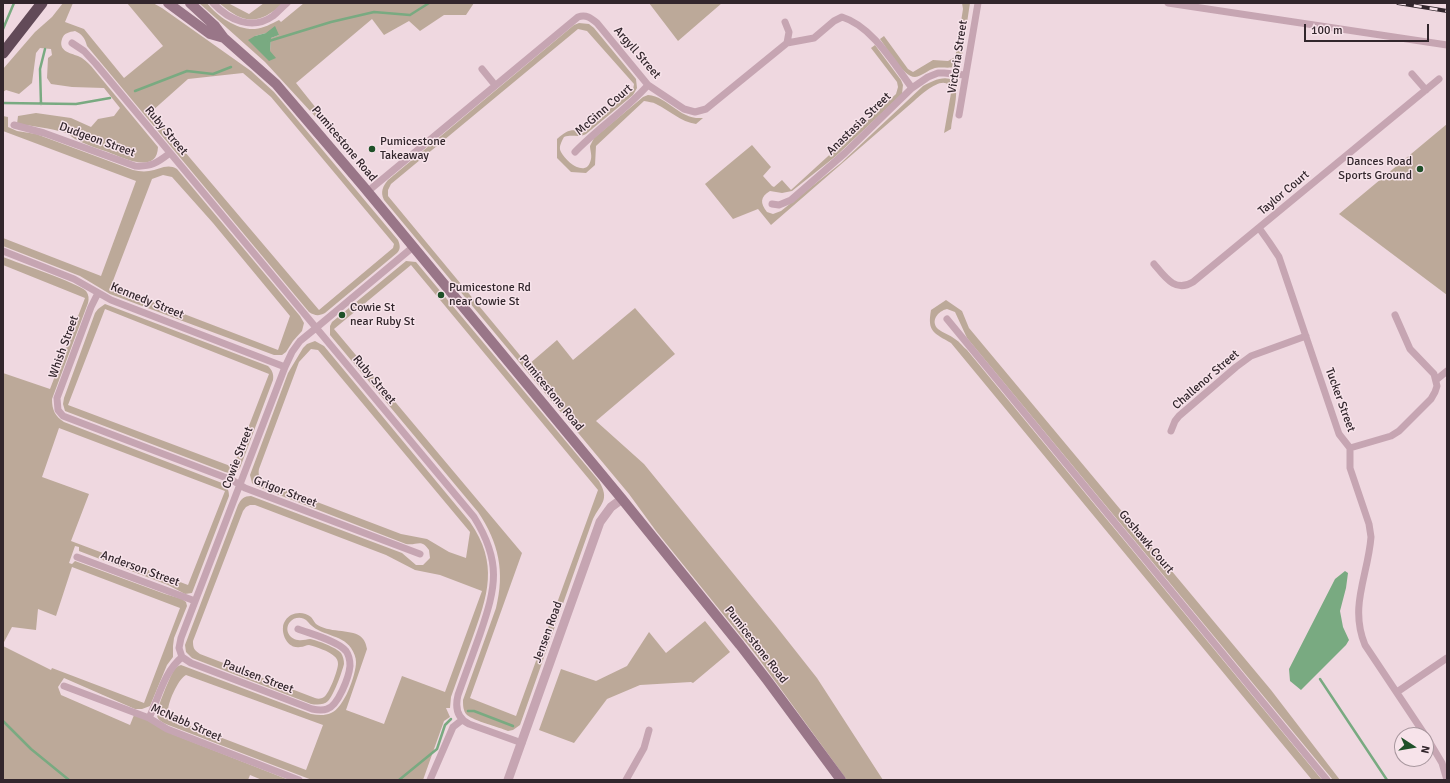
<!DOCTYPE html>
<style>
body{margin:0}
#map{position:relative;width:1450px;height:783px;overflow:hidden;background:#efd8e0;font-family:Signika,sans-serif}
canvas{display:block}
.frame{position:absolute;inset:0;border:4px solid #32262c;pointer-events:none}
.north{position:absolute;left:1394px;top:727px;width:40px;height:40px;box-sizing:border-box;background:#f7e3ea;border:1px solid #a8979e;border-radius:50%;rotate:102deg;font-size:11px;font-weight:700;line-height:16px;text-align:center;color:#32262c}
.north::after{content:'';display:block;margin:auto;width:14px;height:18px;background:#1e5028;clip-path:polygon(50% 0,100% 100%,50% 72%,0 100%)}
.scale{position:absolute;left:1304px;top:24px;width:125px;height:18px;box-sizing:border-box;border:2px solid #32262c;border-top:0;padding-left:5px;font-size:12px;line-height:14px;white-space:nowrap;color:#32262c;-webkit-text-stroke:3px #f7e3ea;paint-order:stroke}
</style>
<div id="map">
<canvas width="1450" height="783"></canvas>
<div class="frame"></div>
<div class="north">N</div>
<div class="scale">100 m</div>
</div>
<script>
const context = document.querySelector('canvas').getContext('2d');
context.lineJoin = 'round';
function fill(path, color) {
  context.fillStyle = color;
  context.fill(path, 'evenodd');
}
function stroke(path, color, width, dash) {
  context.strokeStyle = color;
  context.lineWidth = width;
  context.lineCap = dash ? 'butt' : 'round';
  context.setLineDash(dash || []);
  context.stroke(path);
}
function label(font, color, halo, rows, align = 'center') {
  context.font = font + ' Signika,sans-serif';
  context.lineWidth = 3;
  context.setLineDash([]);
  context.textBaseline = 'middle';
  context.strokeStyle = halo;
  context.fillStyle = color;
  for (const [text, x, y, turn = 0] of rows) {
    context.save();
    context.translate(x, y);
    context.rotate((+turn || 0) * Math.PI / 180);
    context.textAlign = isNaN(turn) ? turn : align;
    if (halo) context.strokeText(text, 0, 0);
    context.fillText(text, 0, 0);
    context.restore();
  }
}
const green = new Path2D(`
 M 63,3 L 73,3 L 65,22 L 84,29 L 124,78 L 163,46 L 127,3 L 153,3 L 162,8 L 251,71 L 274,92 L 398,240 C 400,245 401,249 397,253 L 325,313 C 319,316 315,316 309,312 L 87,46 C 85,38 82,34 75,31 C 69,32 64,33 62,39 C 58,51 70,53 78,56 C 83,58 87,62 91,66 L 158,147 C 157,175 123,158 108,152 C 98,149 88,145 79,141 C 74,139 70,135 66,133 C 50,128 33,126 17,124 L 18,116 L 36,113 L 71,118 L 91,127 L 98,119 L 114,116 L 120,108 L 104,88 L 72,87 L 51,84 L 47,78 L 48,58 L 52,55 L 51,49 L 40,48 L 36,53 L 32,83 L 19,94 L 6,90 L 3,92 L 3,69 L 35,32 L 52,17 ZM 243,73 L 271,97 L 394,244 L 393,248 L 319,310 L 151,112 L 188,79 Z
 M 199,3 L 207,3 C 218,17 237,30 255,29 C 264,28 271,24 279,20 L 281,22 L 304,3 L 474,3 L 466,15 L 444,15 L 420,31 L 409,21 L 384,35 L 372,19 L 296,83 L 328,123 L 323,125 L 265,62 ZM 266,33 L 279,35 L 271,38 L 270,51 L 255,36 Z
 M 219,3 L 228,3 L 249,14 L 264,3 L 284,3 C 258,25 245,25 219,3 Z
 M 649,3 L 722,3 L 678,41 Z
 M 962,3 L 970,3 L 961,62 C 952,71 946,66 935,68 C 928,70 922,76 915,77 C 903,77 887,48 880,39 L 884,36 L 908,69 L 913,72 L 933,60 L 948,61 L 955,57 L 956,53 L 963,9 Z
 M 579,23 L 589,24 L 594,28 L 636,79 L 637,88 L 633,95 L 586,134 C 579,138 572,134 564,137 C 562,141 558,147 561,152 C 566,162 587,179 591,159 C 592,155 590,150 590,146 L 594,138 L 643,97 L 648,95 C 669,97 679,120 703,118 L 696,124 C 681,122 669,110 656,104 C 653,102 648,102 644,101 L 596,146 L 595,165 L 586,173 L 571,172 L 557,158 L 557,139 C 567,130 570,129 583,131 L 633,90 L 634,84 L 587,31 L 578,29 L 391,184 L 388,190 L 388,196 L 528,365 L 557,340 L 573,360 L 635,308 L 675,354 L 596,421 L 644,464 L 776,626 L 817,678 L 883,780 L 847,780 L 756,655 L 656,531 L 629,494 L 384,200 C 380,192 383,186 388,180 L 574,25 Z
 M 875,45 L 901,80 L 903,85 L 902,94 L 836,156 L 792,191 L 782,193 L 770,191 C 760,197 760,203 767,212 L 773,214 L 781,211 L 841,163 L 923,86 C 933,80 955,70 956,90 C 957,101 952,117 951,129 L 944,133 L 951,93 C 949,69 922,94 914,101 L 771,225 L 758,209 L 733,219 L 705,184 L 752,145 L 771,167 L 763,176 L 772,186 L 774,187 L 782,180 L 791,190 L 896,94 L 898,87 L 897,82 L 871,48 Z
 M 3,116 L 8,117 L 8,127 L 17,131 L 36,134 L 133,170 C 138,171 143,172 149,171 C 159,170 167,163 177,169 L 300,316 L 304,323 L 302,331 L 293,341 L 286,352 L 282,355 L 274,355 L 110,294 L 80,276 L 3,246 L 3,238 L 101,276 L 136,181 L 3,131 ZM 163,175 L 172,177 L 213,223 L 290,316 L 278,350 L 111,286 L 152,179 Z
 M 1447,124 L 1447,295 L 1339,214 Z
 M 3,257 C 18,263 78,283 86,291 C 89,295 89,299 88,303 L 52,399 C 52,410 55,416 64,422 L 222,483 C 227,486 229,490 229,496 L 192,593 L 185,594 L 168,585 L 79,551 L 79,547 L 75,546 L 69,563 L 72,564 L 75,561 L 165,594 L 182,599 L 186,602 L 187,606 L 174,638 L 173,646 L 173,657 L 167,665 L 150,706 L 142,709 L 135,709 L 64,678 L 58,687 L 61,695 L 130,725 L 134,715 L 148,720 L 172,734 L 289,780 L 262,780 L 250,775 L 248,780 L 3,780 L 3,646 L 51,670 L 52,668 L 144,703 L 180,608 L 72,567 L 56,616 L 38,609 L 36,630 L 12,627 L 3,644 L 3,373 L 50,389 L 85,298 L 3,265 ZM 59,428 L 225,491 L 188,585 L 71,541 L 89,494 L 42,477 Z
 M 406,261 L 416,262 L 599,481 C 610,500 601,503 593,519 L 520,725 L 513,730 L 508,731 C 499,727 474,721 467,715 C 463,711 463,705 463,700 L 496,608 C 505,572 499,543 478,512 L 330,335 L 330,326 L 332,322 ZM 411,265 L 598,490 L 516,716 L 470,698 L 522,553 L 334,329 Z
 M 946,300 L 962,311 L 969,328 L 1271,690 L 1340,780 L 1333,780 L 967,338 L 955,312 L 947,309 C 938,311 930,321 938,329 C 943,333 950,335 955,339 C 960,342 963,347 967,350 L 1322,780 L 1312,780 L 951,343 C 934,333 927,332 931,310 Z
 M 105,304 L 268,366 C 272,370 274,374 273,380 L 240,468 C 236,473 232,474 225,472 L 65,411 L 63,404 L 64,398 L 95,313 L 98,309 ZM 105,309 L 269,374 L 233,467 L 68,405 Z
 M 315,341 L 324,346 L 470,522 C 499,564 488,595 472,639 C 465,658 458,677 451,697 L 450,708 L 446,708 L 450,717 L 444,721 L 423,780 L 312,780 L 171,726 C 166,724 157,721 157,715 C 156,710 171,674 174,670 C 176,667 178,666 181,665 L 311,714 C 318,715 324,716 331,713 C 344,708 356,675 356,662 C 356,657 354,653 351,648 C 342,634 319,636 308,622 C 303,616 294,617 290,622 C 284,629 289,639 298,640 C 302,641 307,639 310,639 C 317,640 337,648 341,653 C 343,656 344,660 344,664 C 342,672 334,695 328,701 C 324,705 317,705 311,704 L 192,658 L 186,652 L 185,645 L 238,505 C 241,499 244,496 251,496 L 402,553 L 416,565 L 423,565 L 430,558 L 429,550 C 421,538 417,546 406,544 L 256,486 L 252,483 L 250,475 L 288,373 L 303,348 L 307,344 ZM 311,349 L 318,350 L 470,532 L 466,558 L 449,552 L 427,539 L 401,534 L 262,481 C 259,477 258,474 259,469 L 299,362 ZM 250,505 L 255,505 L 386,555 L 415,570 L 440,575 L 482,591 L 445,692 L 402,676 L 384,724 L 346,710 L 367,649 C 366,644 365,640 360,636 C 350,629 328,633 316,624 C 314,622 313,619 311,617 C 305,612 297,612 291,615 C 287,617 283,623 283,627 C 282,637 289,649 300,647 C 304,647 306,645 309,645 C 316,647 329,651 334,656 C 337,658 338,661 338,664 C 338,670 329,694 324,697 C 321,699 318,699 315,698 L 200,654 C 194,650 193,648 193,641 L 243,511 L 246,507 ZM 186,675 L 323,725 L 306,770 L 175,720 C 172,718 169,717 168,713 C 167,704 178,679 186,675 Z
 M 705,621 L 730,652 L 693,683 L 691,682 L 640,685 L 607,699 L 574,743 L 539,730 L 561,669 L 596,681 L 627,666 L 649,632 L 666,653 Z`);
const water = new Path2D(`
 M 275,26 L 279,35 L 271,38 L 270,51 L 276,58 L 269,61 L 248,40 L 255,36 L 266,33 Z
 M 1345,571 L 1348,573 L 1346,588 L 1340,611 L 1343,627 L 1349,640 L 1346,645 L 1301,690 L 1290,681 L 1289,669 L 1335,579 Z`);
const stream = new Path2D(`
 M 3,29 L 14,3
 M 269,41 L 331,22 L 374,12 L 410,15 L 429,3
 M 135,91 L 187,71 L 213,74 L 231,67
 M 3,103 L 76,104 L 110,98
 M 41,104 L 40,69 L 45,49
 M 1320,679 L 1387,780
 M 468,711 L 474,711 L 513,726
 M 3,721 L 31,749 L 69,780
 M 399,780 L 437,749 L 445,725 L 451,719`);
const minor = new Path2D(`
 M 213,3 C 229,20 252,31 273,16 C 278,12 282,7 287,3
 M 1168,3 L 1447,45
 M 72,43 L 84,51 L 96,64 L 474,517 C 502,562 496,587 480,634 C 473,654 465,675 458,695 C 455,707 457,718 469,724 L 522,743
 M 787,43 L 814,38 L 834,21 L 842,17 C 872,26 894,64 912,88
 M 482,69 L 495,85
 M 1412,74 L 1426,90
 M 959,115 L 978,3
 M 14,125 L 44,133 L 135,166 C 151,167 157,163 170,153
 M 575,152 C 598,128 626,110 648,85
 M 367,192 L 578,17 C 586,14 591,18 597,23 L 648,85 L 684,109 L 695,112 L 706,109 L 787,43 L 789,32 L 785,22
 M 772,204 L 779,205 L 791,200 L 845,153 L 912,88 L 928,77 L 938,73 L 944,73 L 965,75
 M 1259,228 L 1269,242 L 1279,257 L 1339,434 L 1350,448 L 1350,468 L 1369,524 L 1371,537 C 1368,576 1349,606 1365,645 L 1425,735
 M 3,251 L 74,279 L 111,300 L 285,367
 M 1154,264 C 1165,277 1175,293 1193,282 L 1439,79
 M 98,293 L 91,307 L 57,398 L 58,410 L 63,416 L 232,480 L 245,488 L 420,554
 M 947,319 L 1327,780
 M 1436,380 L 1447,371
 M 1171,431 L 1175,421 L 1179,416 L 1236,367 L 1251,356 L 1306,336
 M 1350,448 L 1391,436 L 1399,431 L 1431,399 L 1435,392 L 1437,386 L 1434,374 L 1410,349 L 1395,315
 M 77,557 L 195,601
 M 182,657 L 179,648 L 181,638 L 285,367 L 292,352 L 300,341 L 316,328 L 413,247
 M 182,657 L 191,663 L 312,709 C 317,710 322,711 327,709 C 338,706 349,677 350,666 C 350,661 349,655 346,651 C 338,641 311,634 298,629
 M 64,686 L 149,718 L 167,729 L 185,736 L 299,780
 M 1397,692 L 1447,658
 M 149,718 C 159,697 164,672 182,657
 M 1426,736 L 1442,763 L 1447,780
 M 430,780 L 453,727 L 462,720
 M 626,780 L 644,748 L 649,730`);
const tertiary = new Path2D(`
 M 508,780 L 600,522 L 611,507 L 622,499`);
const secondary = new Path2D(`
 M 168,3 L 210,34 L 224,38
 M 190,3 L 215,26 L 224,38 L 276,84 L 363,186 L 622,499 L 740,645 L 767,680 L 841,780`);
const trunk = new Path2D(`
 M 3,53 L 42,3`);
const rail = new Path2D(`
 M 1398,3 L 1447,11`);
const markers = [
 [372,149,4,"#1e5028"],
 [1420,169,4,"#1e5028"],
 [441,295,4,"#1e5028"],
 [342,315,4,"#1e5028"]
];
const streetNames = [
 ["Argyll Street",637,53,49],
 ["Victoria Street",958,57,-81],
 ["McGinn Court",604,110,-41],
 ["Anastasia Street",859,124,-44],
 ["Ruby Street",166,131,50],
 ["Dudgeon Street",97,140,20],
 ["Pumicestone Road",344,144,50],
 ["Taylor Court",1284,193,-40],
 ["Kennedy Street",147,301,22],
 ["Whish Street",64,347,-70],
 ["Ruby Street",374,380,50],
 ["Challenor Street",1206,380,-41],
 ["Pumicestone Road",551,393,51],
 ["Tucker Street",1340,400,70],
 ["Cowie Street",238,458,-69],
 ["Grigor Street",285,492,21],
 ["Goshawk Court",1146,542,50],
 ["Anderson Street",140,569,20],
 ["Jensen Road",548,632,-70],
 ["Pumicestone Road",756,645,52],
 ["Paulsen Street",258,677,21],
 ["McNabb Street",186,723,24]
];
const poiNames = [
 ["Pumicestone",380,142],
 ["Takeaway",380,156],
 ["Dances Road",1412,162,"right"],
 ["Sports Ground",1412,176,"right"],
 ["Pumicestone Rd",449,288],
 ["near Cowie St",449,302],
 ["Cowie St",350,308],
 ["near Ruby St",350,322]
];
fill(green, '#bca999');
fill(water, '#79aa81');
stroke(stream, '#79aa81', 2.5);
stroke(minor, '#c6a5b2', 7);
stroke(tertiary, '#c6a5b2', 9);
stroke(secondary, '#997688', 10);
stroke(trunk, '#624a58', 11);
stroke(rail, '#32262c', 4);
stroke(rail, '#f7e3ea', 2.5, [8]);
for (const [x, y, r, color] of markers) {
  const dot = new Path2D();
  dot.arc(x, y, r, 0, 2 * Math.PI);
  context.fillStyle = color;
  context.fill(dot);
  stroke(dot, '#f7e3ea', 1.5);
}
label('12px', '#32262c', '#f7e3ea', streetNames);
label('12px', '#32262c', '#f7e3ea', poiNames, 'left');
</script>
